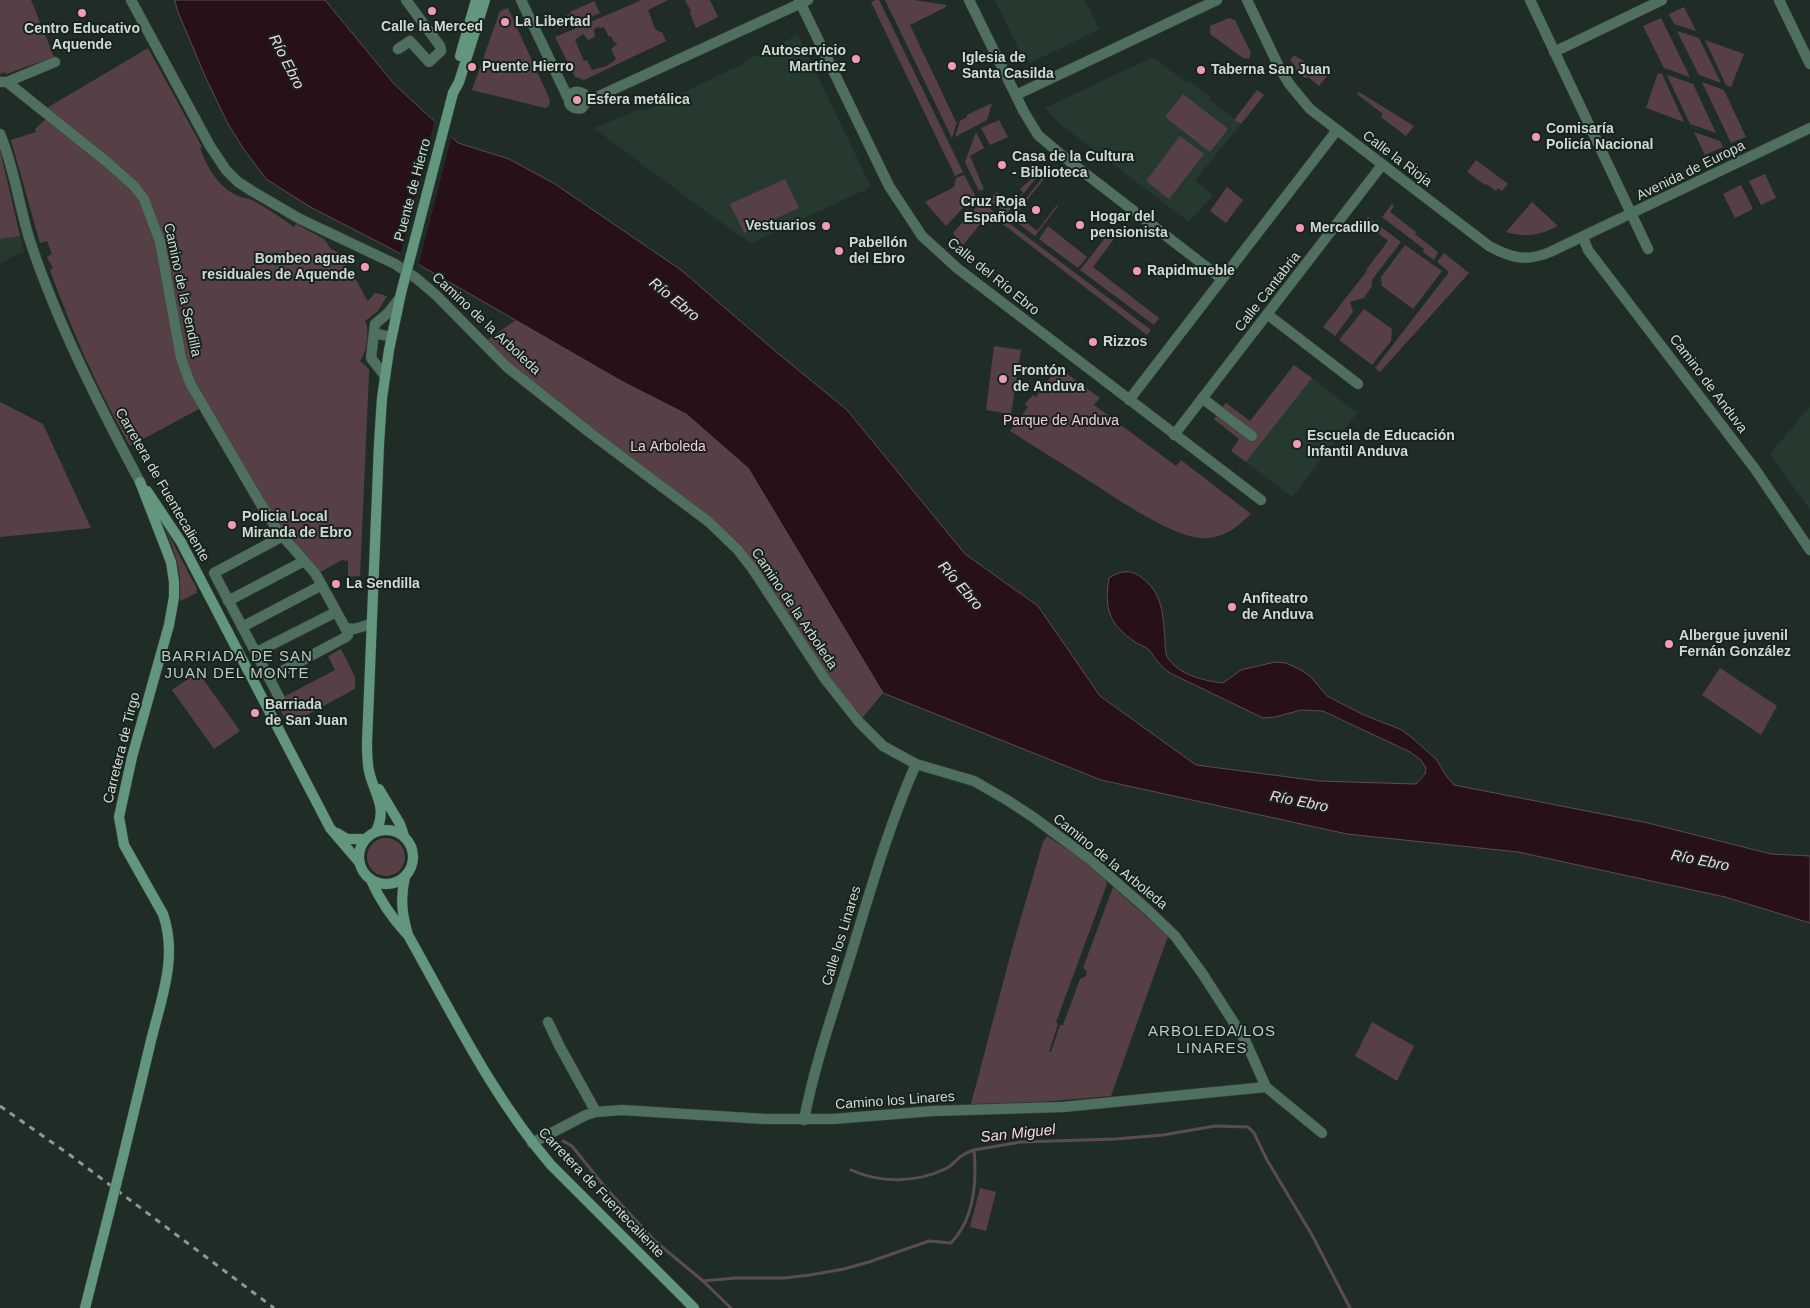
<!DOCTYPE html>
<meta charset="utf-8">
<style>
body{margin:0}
canvas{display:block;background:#202d27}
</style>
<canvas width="1810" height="1308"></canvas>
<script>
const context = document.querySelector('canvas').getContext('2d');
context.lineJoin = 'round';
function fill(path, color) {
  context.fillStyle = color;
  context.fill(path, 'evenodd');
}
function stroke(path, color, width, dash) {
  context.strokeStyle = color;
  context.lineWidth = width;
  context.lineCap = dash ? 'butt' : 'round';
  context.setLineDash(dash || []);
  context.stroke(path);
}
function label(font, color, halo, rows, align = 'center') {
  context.font = font + ' Helvetica,sans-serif';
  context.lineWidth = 4;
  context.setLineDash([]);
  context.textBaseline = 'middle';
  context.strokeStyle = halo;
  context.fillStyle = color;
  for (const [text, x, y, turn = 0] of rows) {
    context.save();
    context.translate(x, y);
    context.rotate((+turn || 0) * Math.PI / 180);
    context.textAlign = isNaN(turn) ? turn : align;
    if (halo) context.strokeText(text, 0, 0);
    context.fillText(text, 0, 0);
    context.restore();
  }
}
const built = new Path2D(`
 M 995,0 L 1085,0 L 1099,29 L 1030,63 L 1028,58 L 1024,60 Z
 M 798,35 L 871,187 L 751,243 L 705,211 L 594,128 L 643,108 L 644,111 L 743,64 L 743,62 Z
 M 1153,57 L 1186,82 L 1188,80 L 1210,97 L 1209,100 L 1241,124 L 1195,180 L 1213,195 L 1189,222 L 1059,123 L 1045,108 Z
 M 0,150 L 24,252 L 18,253 L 0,264 Z
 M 1312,378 L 1357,413 L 1292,497 L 1246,462 Z
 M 1810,407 L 1810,510 L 1770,454 Z`);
const green = new Path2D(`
 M 0,0 L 31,0 L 54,57 L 6,74 L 4,72 L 0,74 Z
 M 642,0 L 668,0 L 648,10 L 655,29 L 660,32 L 662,32 L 666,41 L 584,80 L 575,77 L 555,37 ZM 599,27 L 600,28 L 604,27 L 609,37 L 611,36 L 614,42 L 616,42 L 617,44 L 611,49 L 616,59 L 607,66 L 592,70 L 587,60 L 584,61 L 575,40 L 583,34 L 588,40 L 595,37 L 594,29 Z
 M 685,0 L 710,0 L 718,17 L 696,28 L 690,13 L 691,11 Z
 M 876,0 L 879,0 L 963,172 L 955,176 L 871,2 Z
 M 885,0 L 914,0 L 946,5 L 946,7 L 910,25 L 956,122 L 957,122 L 952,138 Z
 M 594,1 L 600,13 L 564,29 L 559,19 L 570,14 L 570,12 Z
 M 1684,7 L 1696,31 L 1674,24 L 1669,14 Z
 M 508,8 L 550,100 L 549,106 L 545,108 L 472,90 L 500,11 Z
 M 1229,18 L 1235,20 L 1251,53 L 1249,59 L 1243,58 L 1210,34 L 1210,26 Z
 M 1661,18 L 1690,77 L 1664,68 L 1643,26 Z
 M 1677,31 L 1699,38 L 1721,83 L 1699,75 Z
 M 1705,40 L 1744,54 L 1731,87 L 1726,85 Z
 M 148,48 L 202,147 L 200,148 C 207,168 220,190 241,197 C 245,199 248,198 252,200 C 267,208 280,217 294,227 L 296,224 L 324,239 L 331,249 L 342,255 L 338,260 C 352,267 360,289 368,301 L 375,293 L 387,296 L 378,311 L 365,321 C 370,329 367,353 360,361 L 369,369 L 369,373 L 360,576 L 348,577 L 348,561 L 342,560 L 320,572 L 288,537 L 267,508 L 195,384 L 184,357 L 154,211 L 47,108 Z
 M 1294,55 L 1327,76 L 1319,86 L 1308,77 L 1305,78 L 1295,69 L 1296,67 L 1290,60 Z
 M 1658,73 L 1662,74 L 1684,122 L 1646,108 Z
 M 1667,75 L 1693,84 L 1716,133 L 1690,124 Z
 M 1702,82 L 1724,90 L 1746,137 L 1731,143 Z
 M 1257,90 L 1264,95 L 1241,124 L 1234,120 Z
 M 1359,92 L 1414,126 L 1406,136 L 1381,117 L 1383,114 L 1357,94 Z
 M 1183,94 L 1228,129 L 1210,152 L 1165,117 Z
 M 992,103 L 987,120 L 955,137 L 960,121 L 967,117 L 967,115 Z
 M 47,118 L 130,187 L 140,199 L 156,241 L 186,383 L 199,409 L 130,446 C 98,390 72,331 50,270 L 53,268 L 47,257 L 52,254 L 47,241 L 40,243 L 11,140 L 36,132 L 35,129 Z
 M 999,120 L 1008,137 L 990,145 L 981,128 Z
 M 976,132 L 984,148 L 970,156 L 984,189 L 979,191 L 965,162 Z
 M 1694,132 L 1720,141 L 1723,147 L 1705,155 Z
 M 1180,136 L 1204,154 L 1169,199 L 1146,181 Z
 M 0,150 L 20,236 L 0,239 Z
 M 1476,160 L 1508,184 L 1502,191 L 1498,188 L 1496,191 L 1487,184 L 1485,185 L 1467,172 Z
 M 1037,174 L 1039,175 L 1006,214 L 989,200 L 997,192 L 1009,206 L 1023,193 L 1020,189 Z
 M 1045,174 L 1047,175 L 1016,214 L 1037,231 L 1057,205 L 1058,206 L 1035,236 L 1011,218 Z
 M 1765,174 L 1776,198 L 1761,205 L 1749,181 Z
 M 964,175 L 975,195 L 946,226 L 925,202 L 954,187 L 956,178 Z
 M 785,179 L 799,208 L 744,233 L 730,204 Z
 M 1741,185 L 1753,209 L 1735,218 L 1723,194 Z
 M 1227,187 L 1243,200 L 1226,223 L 1210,211 Z
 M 1532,202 L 1558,226 C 1540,235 1526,238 1506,232 Z
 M 985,204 L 994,212 L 990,212 L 963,245 L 953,233 L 978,205 L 982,207 Z
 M 1392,204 L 1394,206 L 1390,212 L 1416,232 L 1415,234 L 1438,252 L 1434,260 L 1423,252 L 1424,249 L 1382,217 Z
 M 997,214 L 1151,330 L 1147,335 L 991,215 Z
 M 1368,217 L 1401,242 L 1377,273 L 1372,280 L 1372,286 L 1364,298 L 1350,302 L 1353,312 L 1335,336 L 1323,327 L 1367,271 L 1366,270 L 1388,241 L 1364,222 Z
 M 1048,226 L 1087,257 L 1078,268 L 1039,239 Z
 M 1113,228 L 1119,232 L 1093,267 L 1159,318 L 1154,325 L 1080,270 Z
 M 1405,245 L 1442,271 L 1413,309 L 1382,286 L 1381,277 Z
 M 1444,253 L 1469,273 L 1380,372 L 1375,368 L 1449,272 L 1437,262 Z
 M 1364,309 L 1392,329 L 1391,341 L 1372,365 L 1339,340 Z
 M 516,320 L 686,414 L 748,468 L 883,693 L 859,722 L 738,550 L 483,343 Z
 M 994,346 L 1021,350 L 1011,414 L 986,410 Z
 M 1294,365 L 1312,378 L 1246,462 L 1231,451 L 1239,439 L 1214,419 L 1217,416 L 1252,442 L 1257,435 L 1222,408 L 1226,403 L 1250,421 Z
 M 1058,367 L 1100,398 L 1094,405 L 1176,466 L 1181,460 L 1251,514 C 1240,525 1226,536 1209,538 C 1178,542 1118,499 1091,482 C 1064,465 1037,448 1010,431 L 1028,407 L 1025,404 L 1033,395 L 1036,397 Z
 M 0,402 L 43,424 L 91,528 L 0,537 Z
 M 163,524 L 197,589 L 196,590 L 197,593 L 180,601 C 182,569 175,552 163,524 Z
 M 341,649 L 355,677 L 355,689 L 288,725 L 276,701 L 335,670 L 328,656 Z
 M 1720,668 L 1777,706 L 1761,735 L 1702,695 Z
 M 198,672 L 240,731 L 214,749 L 172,690 Z
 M 1047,836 L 1079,857 L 1105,879 L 1107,884 L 1056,1022 L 1058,1024 L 1049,1052 L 1051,1052 L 1060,1025 L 1063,1025 L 1080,979 L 1086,976 L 1087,971 L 1083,968 L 1113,887 L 1168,936 L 1111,1096 L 1040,1102 L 971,1104 L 1013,945 L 1043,842 Z
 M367 857a19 19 0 1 1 38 0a19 19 0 1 1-38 0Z
 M 1372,1022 L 1414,1046 L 1397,1081 L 1355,1056 Z
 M 980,1188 L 996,1192 L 986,1231 L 970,1227 Z`);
const water = new Path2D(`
 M 175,0 L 325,0 L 394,84 L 458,143 L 509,159 L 555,184 L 681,270 L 774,350 L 847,410 L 965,554 L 1038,606 L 1100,696 L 1196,765 L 1319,781 L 1416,784 L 1425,774 L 1426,768 L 1421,760 L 1410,752 L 1323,711 L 1301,710 L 1275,717 L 1263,718 L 1170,673 C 1166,670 1161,666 1158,662 C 1155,659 1152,653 1149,650 C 1145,646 1139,645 1135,642 C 1109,624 1104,609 1109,578 C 1120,571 1130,569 1141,577 C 1163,593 1163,615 1165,639 C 1165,645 1165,653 1168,658 C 1179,675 1205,681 1223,683 L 1241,670 L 1275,662 L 1286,663 L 1299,669 L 1310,676 L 1327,696 L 1364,715 L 1402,730 L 1411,737 L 1436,759 L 1447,777 L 1454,785 L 1648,823 L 1771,854 L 1810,856 L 1810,923 L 1725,897 L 1518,852 L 1347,834 L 1101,780 L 883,693 L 748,468 L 686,414 L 623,382 L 390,248 L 312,208 L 266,179 L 243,148 L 227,122 L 205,76 L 178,12 Z`);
const pier = new Path2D(`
 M 435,119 L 452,135 L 418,267 L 400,256 Z`);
const stream = new Path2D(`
 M 563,1141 L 572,1146 L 604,1186 L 655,1241 L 703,1281
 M 851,1170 C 880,1183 916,1183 945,1169 C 954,1165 956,1159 963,1155 C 966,1153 971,1151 974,1150
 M 731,1308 L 703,1281 L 736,1278 L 784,1278 L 810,1275 L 844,1269 L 869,1262 L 929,1241 L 951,1243 C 975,1218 977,1182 974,1150 L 1021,1142 L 1116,1139 L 1163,1135 L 1215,1126 L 1248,1127 L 1254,1133 L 1267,1160 L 1312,1235 L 1350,1308`);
const minor = new Path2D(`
 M 131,0 L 210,146 L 226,170 L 238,182 L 252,191 L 300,219 L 395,264 L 416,278 L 436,295 L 507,367 L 589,432 L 709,522 L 738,550 L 752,568 L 825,679 L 859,722 L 883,746 L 916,764 L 974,781 L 1007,800 L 1033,817 L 1091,860 L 1148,910 L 1175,936 L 1202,973 L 1245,1040 L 1266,1087 L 1322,1133
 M 521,0 L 569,100
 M 799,0 L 889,186 L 922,236 L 957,268 L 1261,500
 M 969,0 L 1024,112 L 1038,135 L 1064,157 L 1222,279
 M 1247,0 L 1280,69 L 1290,85 L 1310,109 L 1489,246 C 1511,258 1526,262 1550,252 L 1810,128
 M 1530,0 L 1648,249
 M 1779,0 L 1810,64
 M 398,49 L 410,41 L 429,62 L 441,51 L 440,46 L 406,0
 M 1554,52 L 1662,0
 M 0,82 L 7,82 L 107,162 L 134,186 L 144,199 L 160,242 L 181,358 L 190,383 L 259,501 L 278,531 L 315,573 L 347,631 L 348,635 L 346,637 L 269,678
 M 7,82 L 55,62
 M 1016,95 L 1217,0
 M 586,102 L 584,94 C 567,84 562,112 582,108 L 586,102 L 808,0
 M 0,134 C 15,169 19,208 31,244 C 59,327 99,405 140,482
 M 1583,237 L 1588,250 L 1755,469 L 1810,550
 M 1267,314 L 1358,384
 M 374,333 L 391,337
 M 385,376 L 371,358 L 375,324 L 388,313 L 399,299
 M 1202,398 L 1252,436
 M 1129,400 L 1337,130
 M 1174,435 L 1382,165
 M 228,601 L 304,561
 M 242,627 L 322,585
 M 345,628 L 354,629 L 371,624
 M 257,652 L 336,612
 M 280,699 L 214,573 L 283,536
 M 548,1022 L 560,1047 L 596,1112
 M 804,1120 C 815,1062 835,1007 852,951 C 871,888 889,825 916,764
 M 532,1143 L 586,1115 L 596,1112 L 622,1110 L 765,1119 L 833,1119 L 933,1111 L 1063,1107 L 1266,1087`);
const secondary = new Path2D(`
 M 460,56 L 476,0
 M 453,93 L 459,82 L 485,0
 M 147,491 L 181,542 L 330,828 L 359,862
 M 379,789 L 400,824 L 404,836
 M359 857a27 27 0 1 1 54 0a27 27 0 1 1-54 0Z
 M 376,831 C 388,807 374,794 369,771 C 367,761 367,752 367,743 L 379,444 L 382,398 L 389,350 L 401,293
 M 337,833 L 347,839 L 365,839
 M 405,877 C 400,898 402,914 408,935 C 452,1013 492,1096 551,1165 L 694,1308
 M 371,880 C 379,898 392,918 406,933
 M 122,1161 C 131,1124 140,1087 149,1049 C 159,1004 179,960 163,914 L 124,845 L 119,817 L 132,757 L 169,625 L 174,597 L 174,582 L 171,562 L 140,482
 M 85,1308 L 109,1213`);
const rail = new Path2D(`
 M 0,1106 L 70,1155 L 274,1308`);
const secondaryBridge = new Path2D(`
 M 401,293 L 453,93
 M 109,1213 L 122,1161`);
const markers = [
 [432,11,5,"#f09ab4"],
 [82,13,5,"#f09ab4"],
 [505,22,5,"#f09ab4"],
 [856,59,5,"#f09ab4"],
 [952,66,5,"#f09ab4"],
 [472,67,5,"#f09ab4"],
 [1201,70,5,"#f09ab4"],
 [577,100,5,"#f09ab4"],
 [1536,137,5,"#f09ab4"],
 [1002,165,5,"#f09ab4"],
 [1036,210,5,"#f09ab4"],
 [1080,225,5,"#f09ab4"],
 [826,226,5,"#f09ab4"],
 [1300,228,5,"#f09ab4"],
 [839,251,5,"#f09ab4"],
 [365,267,5,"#f09ab4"],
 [1137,271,5,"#f09ab4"],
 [1093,342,5,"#f09ab4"],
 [1003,379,5,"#f09ab4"],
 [1297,444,5,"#f09ab4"],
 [232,525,5,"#f09ab4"],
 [336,584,5,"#f09ab4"],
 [1232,607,5,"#f09ab4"],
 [1669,644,5,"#f09ab4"],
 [255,713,5,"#f09ab4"]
];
const poiNames = [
 ["La Libertad",515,22],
 ["Calle la Merced",432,27,"center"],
 ["Centro Educativo",82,29,"center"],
 ["Aquende",82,45,"center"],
 ["Autoservicio",846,51,"right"],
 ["Martínez",846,67,"right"],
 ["Iglesia de",962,58],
 ["Santa Casilda",962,74],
 ["Puente Hierro",482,67],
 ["Taberna San Juan",1211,70],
 ["Esfera metálica",587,100],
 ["Comisaría",1546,129],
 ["Policía Nacional",1546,145],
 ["Casa de la Cultura",1012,157],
 ["- Biblioteca",1012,173],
 ["Cruz Roja",1026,202,"right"],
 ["Española",1026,218,"right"],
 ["Hogar del",1090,217],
 ["pensionista",1090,233],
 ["Vestuarios",816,226,"right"],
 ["Mercadillo",1310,228],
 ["Pabellón",849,243],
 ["del Ebro",849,259],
 ["Bombeo aguas",355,259,"right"],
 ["residuales de Aquende",355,275,"right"],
 ["Rapidmueble",1147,271],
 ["Rizzos",1103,342],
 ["Frontón",1013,371],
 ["de Anduva",1013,387],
 ["Escuela de Educación",1307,436],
 ["Infantil Anduva",1307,452],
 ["Policia Local",242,517],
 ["Miranda de Ebro",242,533],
 ["La Sendilla",346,584],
 ["Anfiteatro",1242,599],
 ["de Anduva",1242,615],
 ["Albergue juvenil",1679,636],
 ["Fernán González",1679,652],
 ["Barriada",265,705],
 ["de San Juan",265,721]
];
const streetNames = [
 ["Calle la Rioja",1397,159,37],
 ["Avenida de Europa",1691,171,-26],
 ["Puente de Hierro",413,190,-75],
 ["Calle del Río Ebro",993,277,39],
 ["Camino de la Sendilla",182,290,78],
 ["Calle Cantabria",1268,292,-52],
 ["Camino de la Arboleda",486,324,43],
 ["Camino de Anduva",1708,384,53],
 ["Carretera de Fuentecaliente",162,485,60],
 ["Camino de la Arboleda",794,609,56],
 ["Carretera de Tirgo",122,748,-76],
 ["Camino de la Arboleda",1110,862,39],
 ["Calle los Linares",842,936,-73],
 ["Camino los Linares",895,1101,-4],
 ["Carretera de Fuentecaliente",601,1193,46]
];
const parkNames = [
 ["Parque de Anduva",1061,421],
 ["La Arboleda",668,447]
];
const waterNames = [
 ["Río Ebro",286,62,63],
 ["Río Ebro",674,300,39],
 ["Río Ebro",960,586,49],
 ["Río Ebro",1299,802,11],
 ["Río Ebro",1700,861,11],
 ["San Miguel",1018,1134,-6]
];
const neighbourhoodNames = [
 ["BARRIADA DE SAN",237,657],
 ["JUAN DEL MONTE",237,674],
 ["ARBOLEDA/LOS",1212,1032],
 ["LINARES",1212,1049]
];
fill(built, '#25392f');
fill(green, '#573f46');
fill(water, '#281018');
stroke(water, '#5a4c50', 1);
fill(pier, '#202d27');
stroke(stream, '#5a4c50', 3);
stroke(minor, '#3c4843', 11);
stroke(secondary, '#3c4843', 11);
stroke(minor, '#50705f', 10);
stroke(secondary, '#63977d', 10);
stroke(rail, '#8e9893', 3, [6, 6]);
stroke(secondaryBridge, '#3c4843', 11, []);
stroke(secondaryBridge, '#63977d', 10);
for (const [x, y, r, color] of markers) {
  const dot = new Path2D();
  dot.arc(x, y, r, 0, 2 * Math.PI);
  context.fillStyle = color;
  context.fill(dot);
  stroke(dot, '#17231d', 2);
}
label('bold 14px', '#d0d8d4', '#17231d', poiNames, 'left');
label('14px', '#d0d8d4', '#17231d', streetNames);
label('14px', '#f8c8d5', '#17231d', parkNames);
label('italic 15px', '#f9d4de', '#17231d', waterNames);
context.letterSpacing = '1px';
label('15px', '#bacac1', '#17231d', neighbourhoodNames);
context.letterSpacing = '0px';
</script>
